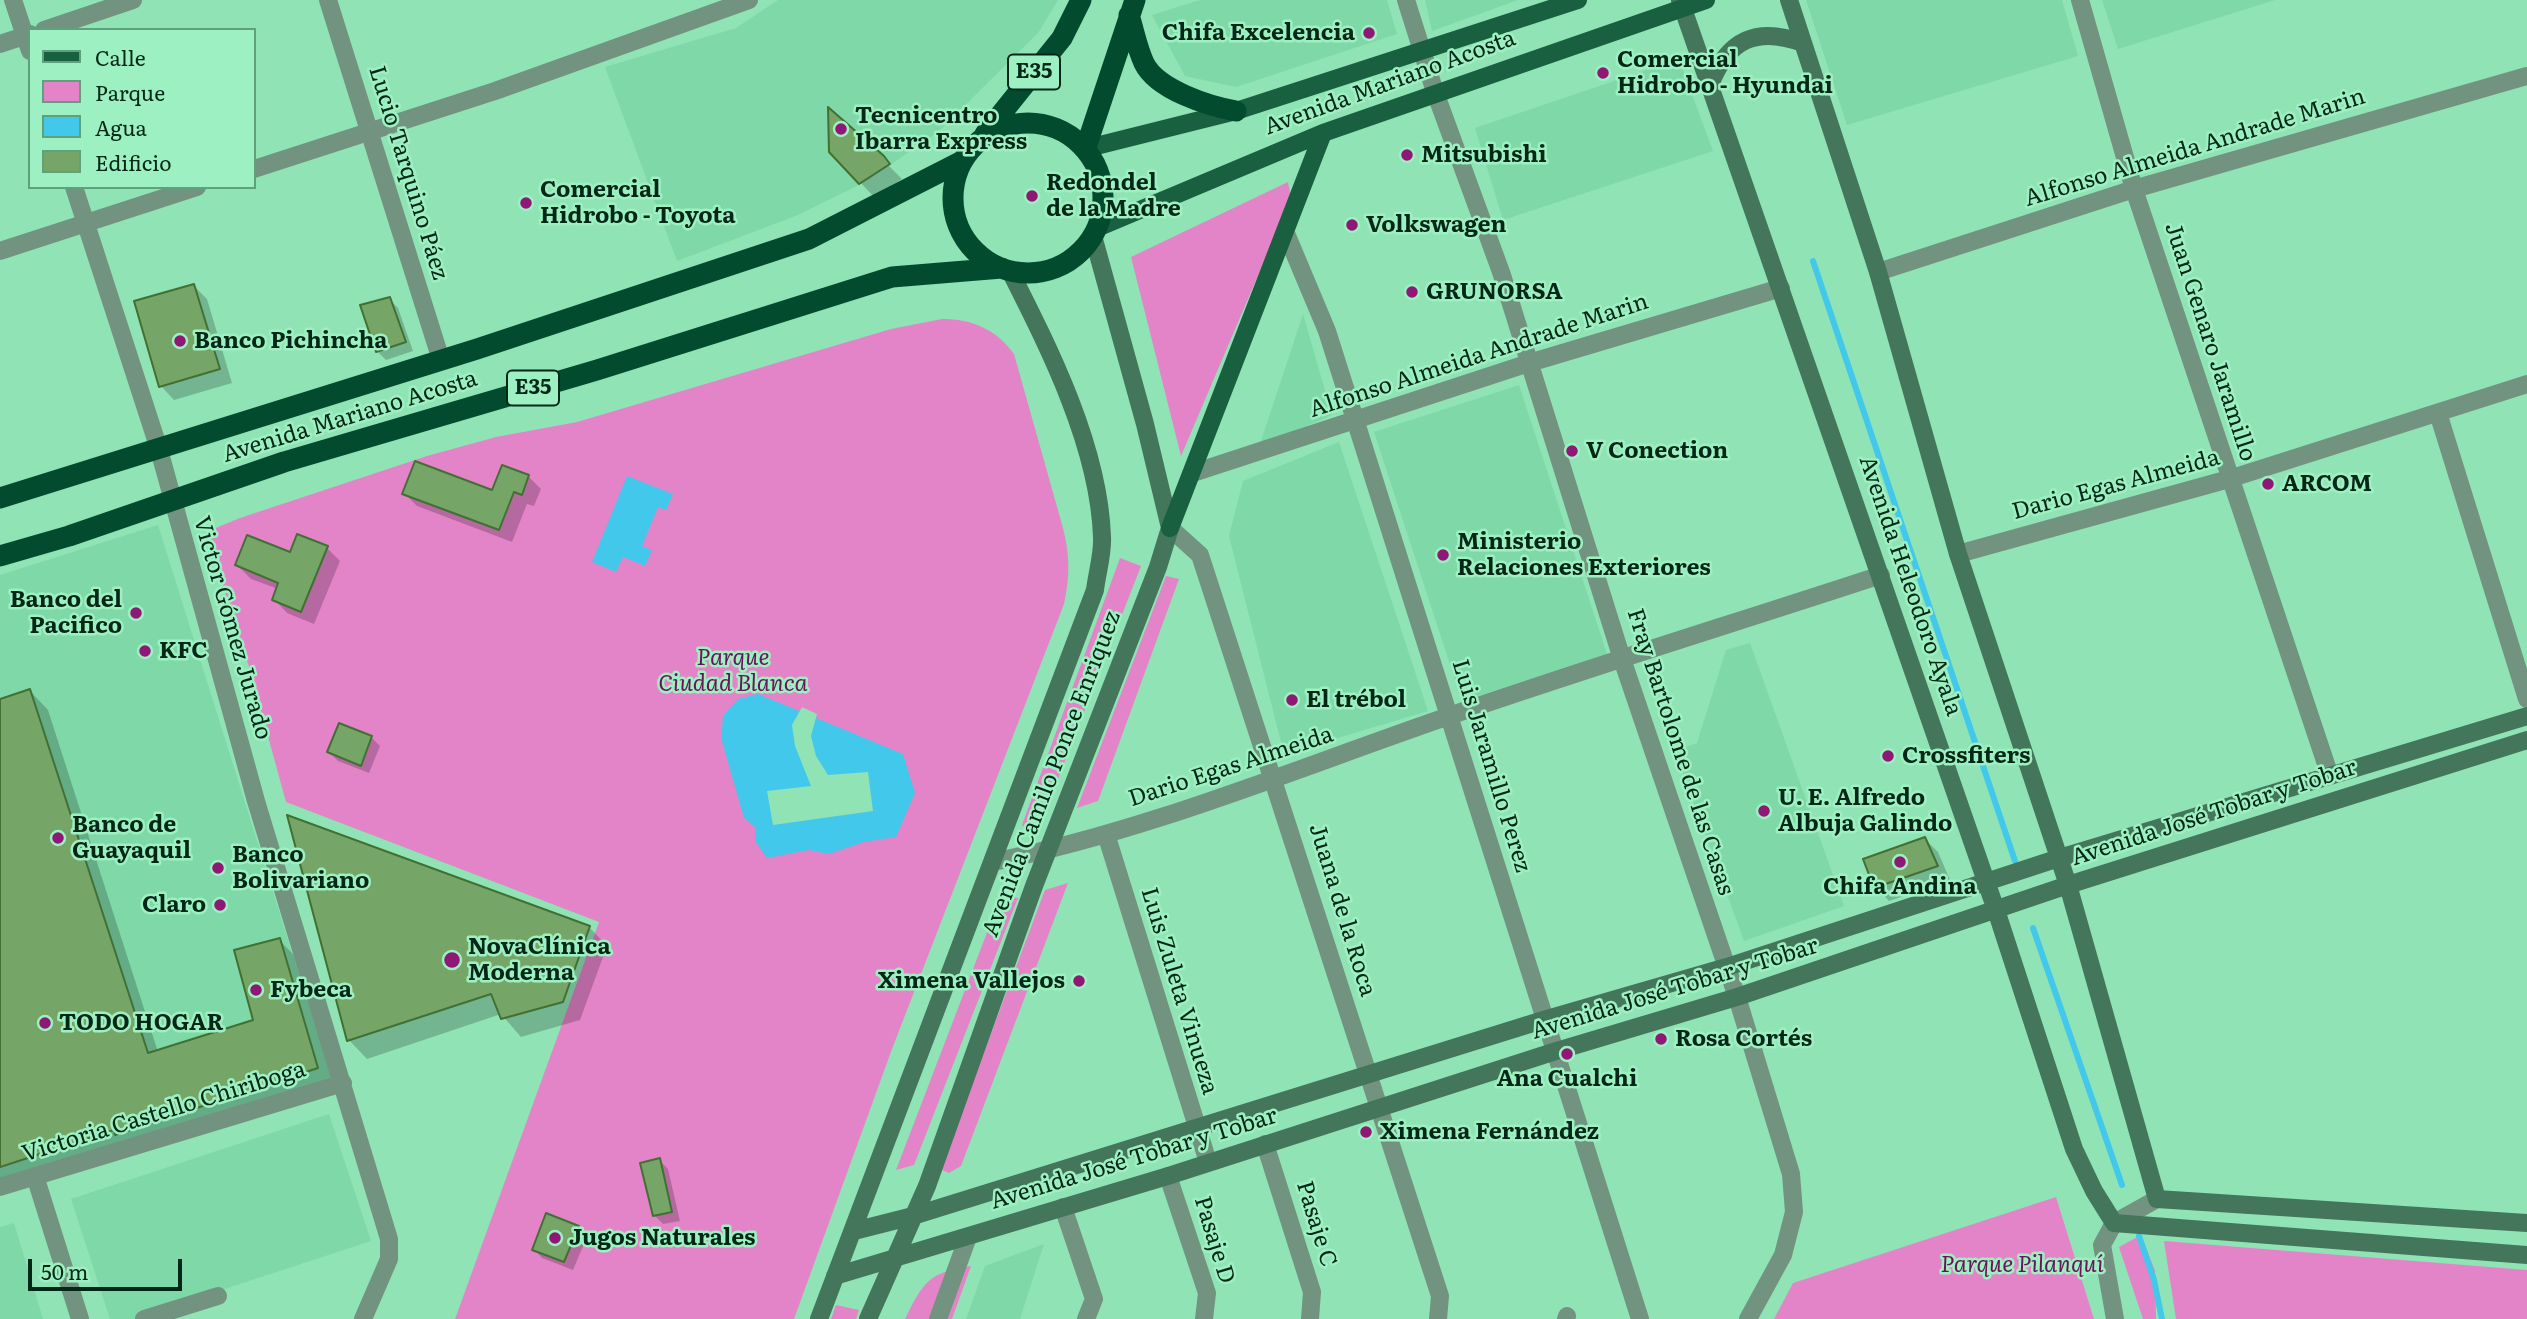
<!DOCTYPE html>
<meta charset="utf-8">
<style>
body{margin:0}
#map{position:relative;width:2527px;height:1319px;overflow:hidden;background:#90e3b5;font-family:Literata,serif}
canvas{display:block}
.legend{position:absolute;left:28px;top:28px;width:228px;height:161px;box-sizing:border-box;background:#9df0c1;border:2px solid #5fa07d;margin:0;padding:9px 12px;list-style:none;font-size:21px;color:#032716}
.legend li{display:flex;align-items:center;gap:14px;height:35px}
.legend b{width:35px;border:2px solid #5fa07d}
.scale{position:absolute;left:28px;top:1259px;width:154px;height:32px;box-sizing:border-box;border:4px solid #032716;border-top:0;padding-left:9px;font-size:21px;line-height:24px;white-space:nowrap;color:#032716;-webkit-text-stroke:5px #9df0c1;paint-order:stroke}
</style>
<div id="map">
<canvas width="2527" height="1319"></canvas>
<ul class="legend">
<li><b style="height:9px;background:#196040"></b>Calle</li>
<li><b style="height:19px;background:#e484c8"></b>Parque</li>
<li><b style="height:19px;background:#42c8ea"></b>Agua</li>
<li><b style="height:19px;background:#75a667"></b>Edificio</li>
</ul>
<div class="scale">50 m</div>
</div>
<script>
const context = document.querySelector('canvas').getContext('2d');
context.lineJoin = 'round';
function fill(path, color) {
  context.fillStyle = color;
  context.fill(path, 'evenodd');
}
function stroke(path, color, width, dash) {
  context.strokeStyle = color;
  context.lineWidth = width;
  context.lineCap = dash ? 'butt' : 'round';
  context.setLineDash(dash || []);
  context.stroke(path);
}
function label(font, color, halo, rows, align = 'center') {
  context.font = font + ' Literata,serif';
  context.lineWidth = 5;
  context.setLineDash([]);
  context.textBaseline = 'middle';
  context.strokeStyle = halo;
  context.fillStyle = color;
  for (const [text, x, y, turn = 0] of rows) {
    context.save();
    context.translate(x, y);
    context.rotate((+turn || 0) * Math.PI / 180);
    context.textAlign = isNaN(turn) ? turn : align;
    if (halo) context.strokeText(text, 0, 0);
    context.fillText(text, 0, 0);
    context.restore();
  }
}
const built = new Path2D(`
 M 778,0 L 1058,0 L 1038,33 L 938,132 L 867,181 L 798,215 L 677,261 L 605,67 L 736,28 Z
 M 1200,0 L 1387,0 L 1397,34 L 1236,87 L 1185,76 L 1152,15 Z
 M 1425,0 L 1518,0 L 1432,31 Z
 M 1806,0 L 2062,0 L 2078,56 L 1847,125 Z
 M 2102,0 L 2275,0 L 2118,49 Z
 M 1679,59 L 1713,151 L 1503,220 L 1475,128 Z
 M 1303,314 L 1332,415 L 1259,447 Z
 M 1519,385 L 1607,654 L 1462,701 L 1374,432 Z
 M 1339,442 L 1428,711 L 1284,754 L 1229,536 L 1243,481 Z
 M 158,525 L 331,1077 L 0,1180 L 0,575 Z
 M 1750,643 L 1844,906 L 1744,941 L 1675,751 L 1697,743 L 1726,650 Z
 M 329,1114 L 371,1241 L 133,1319 L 110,1319 L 71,1199 Z
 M 14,1223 L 43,1319 L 0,1319 L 0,1227 Z
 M 1044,1244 L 1020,1319 L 966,1319 L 985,1266 Z`);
const green = new Path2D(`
 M 1288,182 L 1291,198 L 1181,456 L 1131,257 Z
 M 942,319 C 972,319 996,329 1014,354 L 1063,528 C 1070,556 1070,576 1064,604 L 892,1049 L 794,1319 L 455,1319 L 599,922 L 286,802 L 249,667 L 206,532 L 240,518 L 427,456 L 496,437 L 577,422 L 891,329 Z
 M 1120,558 L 1141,566 L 1038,830 L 1028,832 L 1022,825 Z
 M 1166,576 L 1179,579 L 1098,801 L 1077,808 Z
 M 1068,883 L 961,1166 L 949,1173 L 940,1169 L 1045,890 Z
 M 1001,896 L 1018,898 L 914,1165 L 896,1170 Z
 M 2056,1197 L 2094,1319 L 1774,1319 L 1793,1283 Z
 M 2141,1235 L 2155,1271 L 2156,1319 L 2143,1319 L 2119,1247 Z
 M 2164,1241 L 2527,1270 L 2527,1319 L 2176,1319 Z
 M 971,1266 L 952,1319 L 905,1319 C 924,1281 928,1273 971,1266 Z
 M 836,1305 L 859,1310 L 856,1319 L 831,1319 Z`);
const water = new Path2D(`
 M 627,476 L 673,494 L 666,510 L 658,507 L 642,546 L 652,550 L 645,566 L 623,557 L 616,572 L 592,562 Z
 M 758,694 L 903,754 L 915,793 L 896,837 L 864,842 L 829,854 L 809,850 L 767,858 L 755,841 L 755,827 L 744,818 L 721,738 L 723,716 L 738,699 Z`);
const pier = new Path2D(`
 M 802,707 L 817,714 L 811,736 L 816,756 L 828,775 L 868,772 L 873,811 L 773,825 L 767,791 L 811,786 L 795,746 L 792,725 Z`);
const shadow = new Path2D(`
 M 829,111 L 889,166 L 902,179 L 874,197 L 831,151 Z
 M 194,286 L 207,299 L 232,383 L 174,400 L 161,386 Z
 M 389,299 L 398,308 L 413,351 L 386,360 L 377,351 Z
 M 528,476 L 541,489 L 534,506 L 527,504 L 512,542 L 417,506 L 404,493 L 493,492 Z
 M 327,548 L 340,561 L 314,624 L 287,613 L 274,599 L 278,589 L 251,579 L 237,565 Z
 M 30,691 L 48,710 L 158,1052 L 255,1021 L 279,940 L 297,958 L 335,1086 L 0,1190 L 0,701 Z
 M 371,737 L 380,746 L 369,773 L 338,761 L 329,752 Z
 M 1925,839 L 1938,852 L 1950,880 L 1889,901 L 1876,887 Z
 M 589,927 L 607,946 L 580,1020 L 521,1037 L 501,1014 L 367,1059 L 349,1040 Z
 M 659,1160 L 668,1169 L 680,1221 L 663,1224 L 655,1216 Z
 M 578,1228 L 587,1237 L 573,1270 L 542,1258 L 534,1249 Z`);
const stream = new Path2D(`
 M 1813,261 L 2015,861
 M 2033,928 L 2122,1185
 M 2139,1236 L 2154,1280 L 2162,1319`);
const building = new Path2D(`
 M 828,107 L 884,156 L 890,164 L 859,184 L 829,152 Z
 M 194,284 L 220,369 L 159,387 L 134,301 Z
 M 390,297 L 406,342 L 376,352 L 360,305 Z
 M 415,461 L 492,490 L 502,465 L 529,475 L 522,495 L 514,492 L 499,530 L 402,494 Z
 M 297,534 L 328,546 L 301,612 L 272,600 L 278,583 L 235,565 L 247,535 L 290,552 Z
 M 30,689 L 148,1053 L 253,1020 L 234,950 L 280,938 L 318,1068 L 115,1135 L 114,1130 L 0,1167 L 0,699 Z
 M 339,723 L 372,736 L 361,766 L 327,752 Z
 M 287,815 L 590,926 L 563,1002 L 501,1019 L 491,994 L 347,1041 Z
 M 1925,837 L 1938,866 L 1874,888 L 1863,859 Z
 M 660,1158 L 672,1212 L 653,1216 L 640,1163 Z
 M 546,1213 L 579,1226 L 564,1262 L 532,1250 Z`);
const street = new Path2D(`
 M 13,0 L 30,51
 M 328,0 L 441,360
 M 1406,0 L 1435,92 L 1501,272 L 1622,659 L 1737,997 L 1791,1174 L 1794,1212 L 1783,1255 L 1748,1319
 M 2080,0 L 2134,189 L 2330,776
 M 44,30 L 133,0
 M 0,44 L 30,34
 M 254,169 L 495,91 L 749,0
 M 74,187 L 158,446 L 256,801 L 389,1239 L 389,1259 L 363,1319
 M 1285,231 L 1327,331 L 1640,1319
 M 0,251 L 197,187
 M 1878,272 L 2134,189 L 2527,76
 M 2438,413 L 2527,699
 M 1193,473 L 1529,363 L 1781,288
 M 1170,528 L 1200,555 L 1440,1296 L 1438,1319
 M 1958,554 L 2229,479 L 2527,384
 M 1106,834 L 1208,1162
 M 993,862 C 1151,830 1300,767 1452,715 C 1594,666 1738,622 1881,575
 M 1265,1144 L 1312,1292 L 1310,1319
 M 35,1176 L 80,1319
 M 1168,1176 L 1207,1293 L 1204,1319
 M 0,1187 L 343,1083
 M 1063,1207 L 1094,1299 L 1086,1319
 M 144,1319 L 218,1296
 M 938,1319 L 968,1237
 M 1566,1319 L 1567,1316
 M 2115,1319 L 2102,1245 L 2114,1223 L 2157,1199`);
const secondary = new Path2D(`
 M 1680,0 L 1996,910 L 2074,1149 L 2094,1191 L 2114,1223 L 2527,1255
 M 1789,0 L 1878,272 L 1958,554 L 2068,885 L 2157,1199 L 2527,1223
 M 1710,85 C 1728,39 1757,26 1803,43
 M 854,1231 L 913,1216 L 1543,1020 L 1727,967 L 2059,858 L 2527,716
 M 835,1276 L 1168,1176 L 1553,1052 L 1737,997 L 2068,885 L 2527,740
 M 819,1319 L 1095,590 C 1097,573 1103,554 1102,537 C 1099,447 1050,350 1010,271
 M 868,1319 L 927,1186 L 1034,886 L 1158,567 L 1170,528 L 1145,424 L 1093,236`);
const primary = new Path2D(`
 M 1088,148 L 1236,111 L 1578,0
 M 1097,228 L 1323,133 L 1706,0
 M 1170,528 L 1323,133`);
const highway = new Path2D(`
 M 1129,15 C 1134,31 1137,48 1144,63 C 1157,90 1209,106 1236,111
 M953 198a75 75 0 1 1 150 0a75 75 0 1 1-150 0Z
 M 985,134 L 1062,38 L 1081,0
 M 1086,147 L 1135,0
 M 0,498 L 477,349 L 809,239 L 962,161
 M 0,556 L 69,536 L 284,462 L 597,370 L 892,277 L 1002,268`);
const markers = [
 [1369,33,7,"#8f1776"],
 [1603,73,7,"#8f1776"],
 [841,129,7,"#8f1776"],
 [1407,155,7,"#8f1776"],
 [1032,196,7,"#8f1776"],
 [526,203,7,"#8f1776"],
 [1352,225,7,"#8f1776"],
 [1412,292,7,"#8f1776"],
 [180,341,7,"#8f1776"],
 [1572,451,7,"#8f1776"],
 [2268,484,7,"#8f1776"],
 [1443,555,7,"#8f1776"],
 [136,613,7,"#8f1776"],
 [145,651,7,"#8f1776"],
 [1292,700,7,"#8f1776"],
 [1888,756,7,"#8f1776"],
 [1764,811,7,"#8f1776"],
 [58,838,7,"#8f1776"],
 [1900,862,7,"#8f1776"],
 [218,868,7,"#8f1776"],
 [220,905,7,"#8f1776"],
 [452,960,9,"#8f1776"],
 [1079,981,7,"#8f1776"],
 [256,990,7,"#8f1776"],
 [45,1023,7,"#8f1776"],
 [1661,1039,7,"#8f1776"],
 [1567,1054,7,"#8f1776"],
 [1366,1132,7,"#8f1776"],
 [555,1238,7,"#8f1776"]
];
const shields = [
 [1034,72,52],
 [533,388,52]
];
const shieldNames = [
 ["E35",1034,72],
 ["E35",533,388]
];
const poiNames = [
 ["Chifa Excelencia",1355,33,"right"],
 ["Comercial",1617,60],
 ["Hidrobo - Hyundai",1617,86],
 ["Tecnicentro",855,116],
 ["Ibarra Express",855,142],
 ["Mitsubishi",1421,155],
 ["Redondel",1046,183],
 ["de la Madre",1046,209],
 ["Comercial",540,190],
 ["Hidrobo - Toyota",540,216],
 ["Volkswagen",1366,225],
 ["GRUNORSA",1426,292],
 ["Banco Pichincha",194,341],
 ["V Conection",1586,451],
 ["ARCOM",2282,484],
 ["Ministerio",1457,542],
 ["Relaciones Exteriores",1457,568],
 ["Banco del",122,600,"right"],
 ["Pacifico",122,626,"right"],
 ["KFC",159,651],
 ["El trébol",1306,700],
 ["Crossfiters",1902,756],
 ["U. E. Alfredo",1778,798],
 ["Albuja Galindo",1778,824],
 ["Banco de",72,825],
 ["Guayaquil",72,851],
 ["Banco",232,855],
 ["Bolivariano",232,881],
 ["Chifa Andina",1900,887,"center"],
 ["Claro",206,905,"right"],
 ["NovaClínica",468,947],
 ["Moderna",468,973],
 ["Ximena Vallejos",1065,981,"right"],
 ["Fybeca",270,990],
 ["TODO HOGAR",59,1023],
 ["Rosa Cortés",1675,1039],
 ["Ana Cualchi",1567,1079,"center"],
 ["Ximena Fernández",1380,1132],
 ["Jugos Naturales",569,1238]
];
const streetNames = [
 ["Avenida Mariano Acosta",1390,83,-20],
 ["Alfonso Almeida Andrade Marin",2195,148,-17],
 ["Lucio Tarquino Páez",408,173,73],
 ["Juan Genaro Jaramillo",2210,342,72],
 ["Alfonso Almeida Andrade Marin",1479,356,-18],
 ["Avenida Mariano Acosta",350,417,-17],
 ["Dario Egas Almeida",2116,485,-15],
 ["Avenida Heleodoro Ayala",1910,586,71],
 ["Victor Gómez Jurado",232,628,74],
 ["Fray Bartolome de las Casas",1680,752,72],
 ["Luis Jaramillo Perez",1491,766,73],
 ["Dario Egas Almeida",1231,767,-18],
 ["Avenida Camilo Ponce Enriquez",1052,774,-69],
 ["Avenida José Tobar y Tobar",2214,813,-18],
 ["Juana de la Roca",1342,910,73],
 ["Avenida José Tobar y Tobar",1675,989,-17],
 ["Luis Zuleta Vinueza",1179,991,73],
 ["Victoria Castello Chiriboga",164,1112,-17],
 ["Avenida José Tobar y Tobar",1134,1159,-17],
 ["Pasaje C",1316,1224,73],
 ["Pasaje D",1214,1240,73]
];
const parkNames = [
 ["Parque",733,658],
 ["Ciudad Blanca",733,684],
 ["Parque Pilanquí",2022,1265]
];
fill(built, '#7ed8a7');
fill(green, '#e484c8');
fill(water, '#42c8ea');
fill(pier, '#90e3b5');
fill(shadow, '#0003');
stroke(stream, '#42c8ea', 6);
fill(building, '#75a667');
stroke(building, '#427033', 2);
stroke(street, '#72937f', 18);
stroke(secondary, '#43765a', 18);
stroke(primary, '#196040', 18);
stroke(highway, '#024b2e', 21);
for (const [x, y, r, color] of markers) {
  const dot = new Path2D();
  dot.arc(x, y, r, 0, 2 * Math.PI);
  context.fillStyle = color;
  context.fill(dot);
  stroke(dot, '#9df0c1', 2.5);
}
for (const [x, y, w] of shields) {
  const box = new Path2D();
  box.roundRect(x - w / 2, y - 17.5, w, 35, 5);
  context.fillStyle = '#9df0c1';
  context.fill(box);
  stroke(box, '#032716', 2);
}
label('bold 21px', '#032716', null, shieldNames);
label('bold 23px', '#032716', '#9df0c1', poiNames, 'left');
label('23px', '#032716', '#9df0c1', streetNames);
label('italic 23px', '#6d125a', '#9df0c1', parkNames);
</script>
